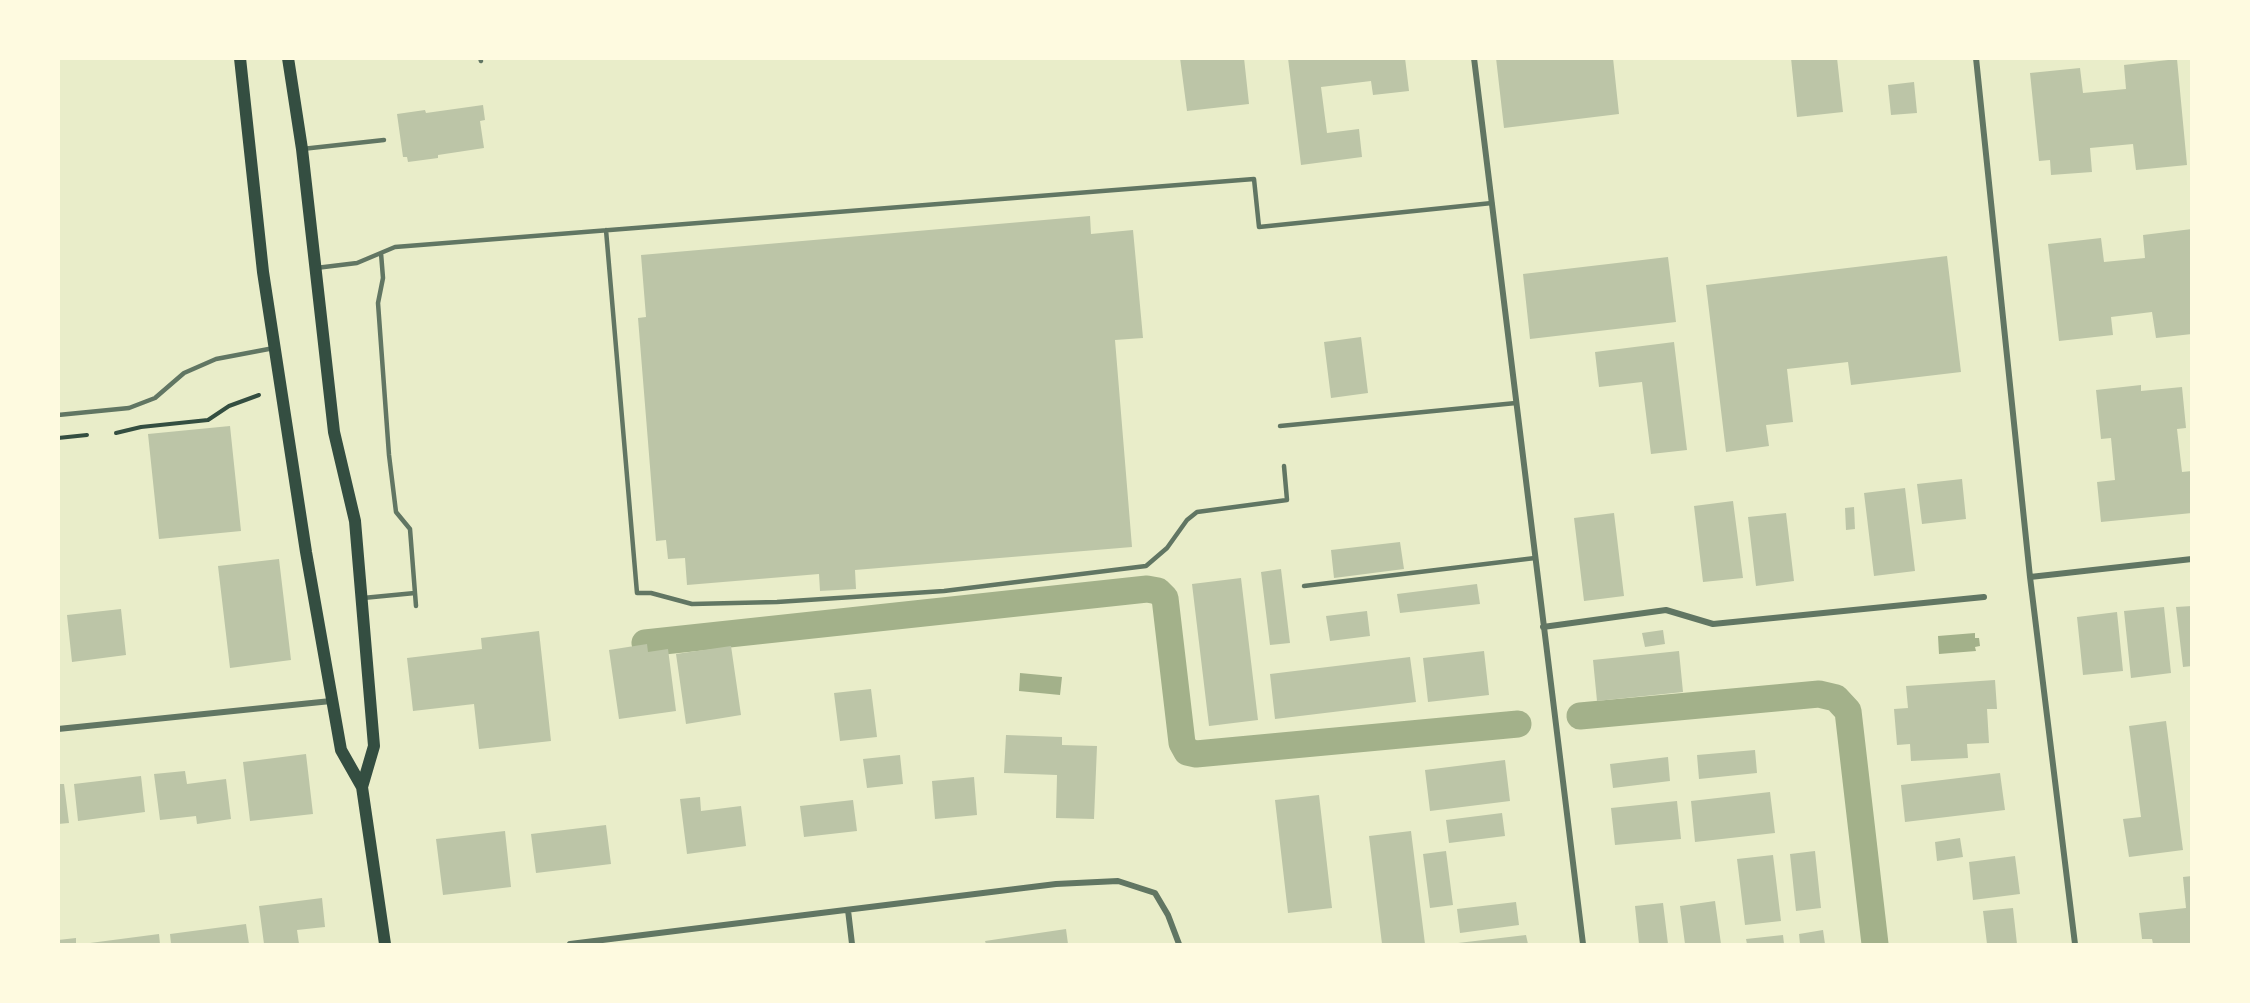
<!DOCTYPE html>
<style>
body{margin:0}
#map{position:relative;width:2250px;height:1003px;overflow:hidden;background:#e9edc9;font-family:"Alegreya Sans",sans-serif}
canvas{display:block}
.frame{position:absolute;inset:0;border:60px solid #fefae0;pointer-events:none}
</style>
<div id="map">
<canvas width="2250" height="1003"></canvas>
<div class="frame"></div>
</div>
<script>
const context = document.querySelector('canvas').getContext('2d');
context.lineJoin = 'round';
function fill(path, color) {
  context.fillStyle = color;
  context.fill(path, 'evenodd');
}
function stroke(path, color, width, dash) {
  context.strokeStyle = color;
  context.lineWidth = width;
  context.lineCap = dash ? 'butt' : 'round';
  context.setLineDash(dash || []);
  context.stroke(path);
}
const water = new Path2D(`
 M 1975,633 L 1975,638 L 1979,638 L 1980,646 L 1975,647 L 1976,651 L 1939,654 L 1938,636 Z
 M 1020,673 L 1062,677 L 1060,695 L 1019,691 Z`);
const canal = new Path2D(`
 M 645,643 L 1147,589 L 1158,591 L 1165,598 L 1182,743 L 1187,752 L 1196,754 L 1518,724
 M 1580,716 L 1819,694 L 1836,698 L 1848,711 L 1875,944`);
const building = new Path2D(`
 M 1180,58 L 1244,58 L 1249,104 L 1187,111 Z
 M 1288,58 L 1405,58 L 1409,91 L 1373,95 L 1371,81 L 1321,87 L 1327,133 L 1359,129 L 1362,157 L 1301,165 Z
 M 1496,58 L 1613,58 L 1619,114 L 1504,128 Z
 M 1791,58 L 1837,58 L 1843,112 L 1797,117 Z
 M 2177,59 L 2187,165 L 2136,170 L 2133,144 L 2090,148 L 2092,172 L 2051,175 L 2050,160 L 2039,161 L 2030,73 L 2080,68 L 2083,93 L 2126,89 L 2124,65 Z
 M 1914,82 L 1917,113 L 1891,115 L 1888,85 Z
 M 483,105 L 485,120 L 480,121 L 484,148 L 438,155 L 438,158 L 408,162 L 407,157 L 403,157 L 397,114 L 425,110 L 426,113 Z
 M 1090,216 L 1091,234 L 1133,230 L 1143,338 L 1115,340 L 1132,547 L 855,570 L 856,589 L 820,591 L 819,574 L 687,585 L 685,558 L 668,559 L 666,540 L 656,541 L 638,318 L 646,317 L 641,255 Z
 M 2192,229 L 2192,334 L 2156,338 L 2152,312 L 2111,317 L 2113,335 L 2059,341 L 2048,244 L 2101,238 L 2104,262 L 2145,258 L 2143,235 Z
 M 1947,256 L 1961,372 L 1851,385 L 1848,362 L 1787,369 L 1793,422 L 1766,425 L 1769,446 L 1726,452 L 1706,285 Z
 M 1668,257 L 1676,322 L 1530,339 L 1523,274 Z
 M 1361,337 L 1368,393 L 1331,398 L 1324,342 Z
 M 1674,342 L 1687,450 L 1651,454 L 1642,382 L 1599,387 L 1595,352 Z
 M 2141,385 L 2141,391 L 2182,387 L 2186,428 L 2177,429 L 2182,472 L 2192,471 L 2192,513 L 2101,522 L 2097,482 L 2115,480 L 2111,438 L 2101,439 L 2096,390 Z
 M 230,426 L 241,531 L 159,539 L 148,434 Z
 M 1962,479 L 1966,519 L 1922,524 L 1917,484 Z
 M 1905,488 L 1915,571 L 1874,576 L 1864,493 Z
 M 1733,501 L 1743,578 L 1703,582 L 1694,506 Z
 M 1854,507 L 1855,529 L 1846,530 L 1845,508 Z
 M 1614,513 L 1624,596 L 1584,601 L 1574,518 Z
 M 1786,513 L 1794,581 L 1756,586 L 1748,517 Z
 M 1400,542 L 1404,569 L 1334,578 L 1331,550 Z
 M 279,559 L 291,660 L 230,668 L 218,566 Z
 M 1281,569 L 1290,643 L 1270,645 L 1261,572 Z
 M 1241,578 L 1258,720 L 1209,726 L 1192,584 Z
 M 1477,584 L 1480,604 L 1400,613 L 1397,594 Z
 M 2192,606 L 2192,666 L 2183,667 L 2176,607 Z
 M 2164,607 L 2171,673 L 2131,678 L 2124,611 Z
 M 121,609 L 126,655 L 72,662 L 67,615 Z
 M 1367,611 L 1370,636 L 1330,641 L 1326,616 Z
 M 2117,612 L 2123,671 L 2083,675 L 2077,617 Z
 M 1663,630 L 1665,644 L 1645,647 L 1642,633 Z
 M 539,631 L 551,741 L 479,749 L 474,704 L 413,711 L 407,658 L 482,649 L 481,638 Z
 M 647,644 L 648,652 L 668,649 L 676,711 L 619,719 L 609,650 Z
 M 731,646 L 741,715 L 686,724 L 676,654 Z
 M 1484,651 L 1489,695 L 1428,702 L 1423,658 Z
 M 1679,651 L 1683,692 L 1597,701 L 1593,660 Z
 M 1410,657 L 1416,702 L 1275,719 L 1270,674 Z
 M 1995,680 L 1997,709 L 1987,709 L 1989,743 L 1967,744 L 1968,758 L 1911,761 L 1910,744 L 1897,745 L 1894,709 L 1908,708 L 1906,686 Z
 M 871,689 L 877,737 L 840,741 L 834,693 Z
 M 2166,721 L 2183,850 L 2129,857 L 2123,819 L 2141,817 L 2129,726 Z
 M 1006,735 L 1062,737 L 1062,745 L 1097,746 L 1094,819 L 1056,818 L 1057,775 L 1004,773 Z
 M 1755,750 L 1757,773 L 1699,779 L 1697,755 Z
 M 306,754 L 313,814 L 250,821 L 243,762 Z
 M 900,755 L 903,784 L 867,788 L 863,759 Z
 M 1668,757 L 1670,781 L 1613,788 L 1610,764 Z
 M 1505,760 L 1510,801 L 1430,811 L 1425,770 Z
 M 185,771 L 187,784 L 226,779 L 231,819 L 197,824 L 196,816 L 160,820 L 154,774 Z
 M 2000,773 L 2005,810 L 1905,822 L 1901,785 Z
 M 141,776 L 145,812 L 78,821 L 74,784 Z
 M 974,777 L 977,815 L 935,819 L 932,781 Z
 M 58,784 L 64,784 L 69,823 L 58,824 Z
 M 1770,792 L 1775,833 L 1695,842 L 1691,801 Z
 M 1319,795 L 1332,908 L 1288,913 L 1275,800 Z
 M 700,797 L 701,811 L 741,806 L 746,846 L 687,854 L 680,799 Z
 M 853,800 L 857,831 L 804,837 L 800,806 Z
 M 1677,801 L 1681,839 L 1615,845 L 1611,808 Z
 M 1502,813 L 1505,836 L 1449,843 L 1446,820 Z
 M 606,825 L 611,864 L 536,873 L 531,834 Z
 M 505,831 L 511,887 L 443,895 L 436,839 Z
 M 1411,831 L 1425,944 L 1382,944 L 1369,836 Z
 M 1960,838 L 1963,857 L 1937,861 L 1935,842 Z
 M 1446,851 L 1453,905 L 1430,908 L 1423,854 Z
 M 1815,851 L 1821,908 L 1796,911 L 1790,854 Z
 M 1773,855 L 1781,921 L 1745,925 L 1737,859 Z
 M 2015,856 L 2020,894 L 1973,900 L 1969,862 Z
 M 2192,876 L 2192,944 L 2153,944 L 2152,939 L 2142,939 L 2139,913 L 2186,908 L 2183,877 Z
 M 322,898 L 325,927 L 297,930 L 299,944 L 264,944 L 259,906 Z
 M 1715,901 L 1721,944 L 1685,944 L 1680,906 Z
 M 1516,902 L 1519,925 L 1460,933 L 1457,909 Z
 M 1663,903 L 1668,944 L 1639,944 L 1635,906 Z
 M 2013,908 L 2017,944 L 1987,944 L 1983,911 Z
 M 246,924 L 249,944 L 171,944 L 170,934 Z
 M 1066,929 L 1068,944 L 986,944 L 985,941 Z
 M 1823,930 L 1825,944 L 1800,944 L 1799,934 Z
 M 159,934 L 160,944 L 91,944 L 90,943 Z
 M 1526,935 L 1528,944 L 1458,944 L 1458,943 Z
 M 1783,935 L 1784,944 L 1747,944 L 1746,939 Z
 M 76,938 L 76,944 L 58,944 L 58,940 Z`);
const path = new Path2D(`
 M 116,433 L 141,427 L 208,420 L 229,406 L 259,395
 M 58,438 L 87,435`);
const service = new Path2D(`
 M 480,58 L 481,61
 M 302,149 L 384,140
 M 606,230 L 637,593 L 651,593 L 692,604 L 777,602 L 944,591 L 1146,566 L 1167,548 L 1187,520 L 1197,512 L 1287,500 L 1284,466
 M 381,253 L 383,278 L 378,303 L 389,455 L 396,512 L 410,529 L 416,606
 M 316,268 L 357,263 L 395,247 L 1254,179 L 1259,227 L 1492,203
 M 58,415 L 129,408 L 155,398 L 184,373 L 216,359 L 274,348
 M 1280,426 L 1516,403
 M 1304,586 L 1535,558
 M 363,598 L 415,593`);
const minor = new Path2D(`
 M 1474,58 L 1583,944
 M 1976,58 L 2030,577 L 2075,944
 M 2030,577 L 2192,559
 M 1543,627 L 1666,610 L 1713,624 L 1984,597
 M 58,729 L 331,701
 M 848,910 L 852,944
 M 570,944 L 1056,884 L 1118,881 L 1155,893 L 1168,915 L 1179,944`);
const secondary = new Path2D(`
 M 240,58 L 263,272 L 306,552 L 341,750 L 362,787 L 385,944
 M 288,58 L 302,149 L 334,432 L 355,521 L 374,746 L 362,787`);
fill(water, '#a3b18a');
stroke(canal, '#a3b18a', 27);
fill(building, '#bcc5a7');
stroke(path, '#344e41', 4);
stroke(service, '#617663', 4.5);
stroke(minor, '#617663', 6);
stroke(secondary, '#344e41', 12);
</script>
